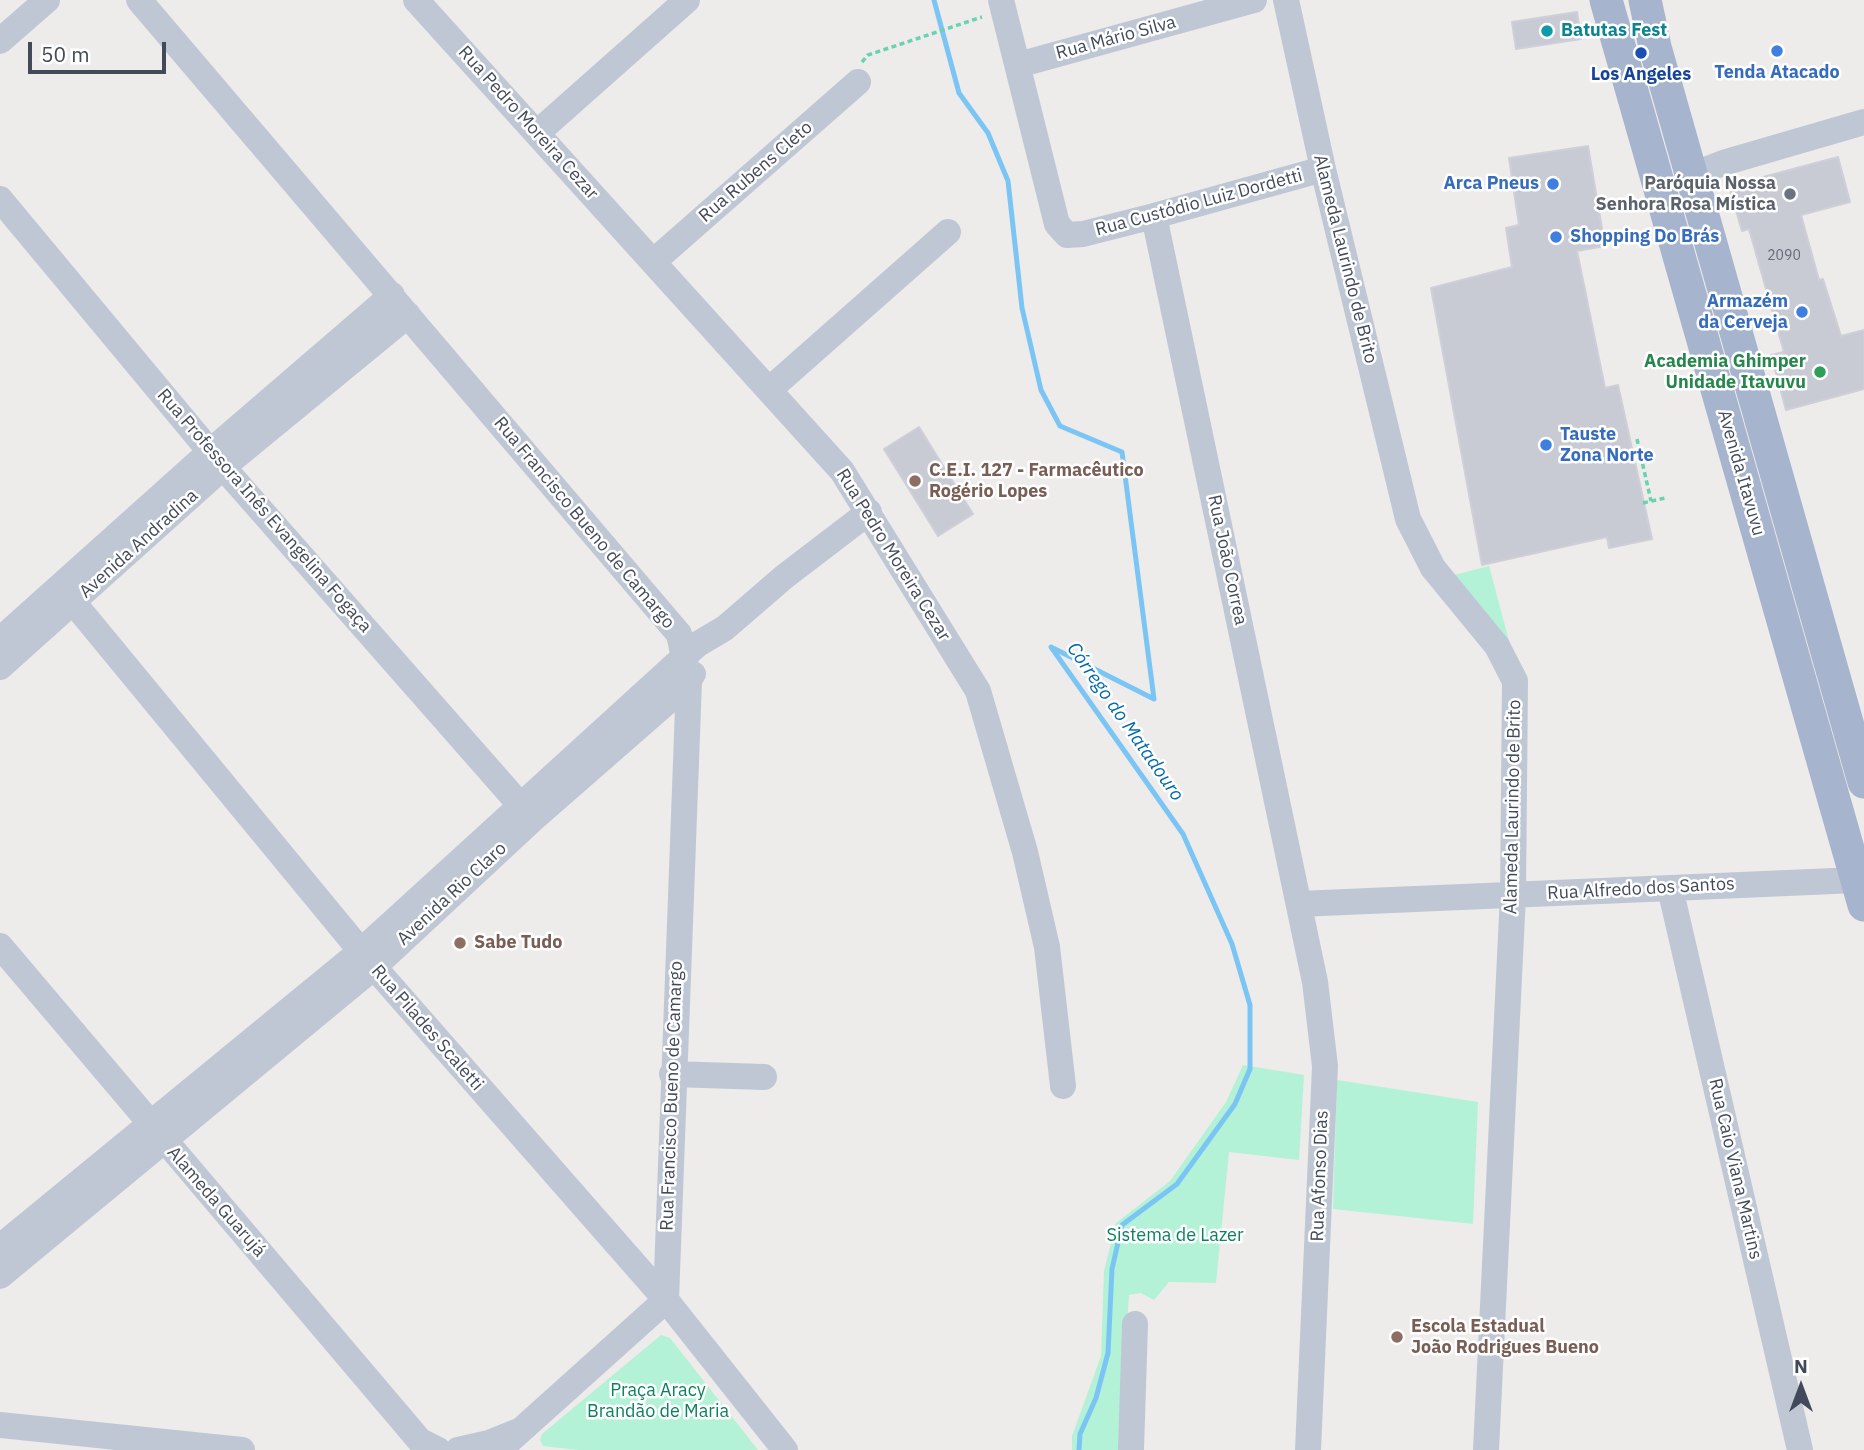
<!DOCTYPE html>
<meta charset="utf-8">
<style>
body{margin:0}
#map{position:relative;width:1864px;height:1450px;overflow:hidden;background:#eeebeb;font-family:"IBM Plex Sans",sans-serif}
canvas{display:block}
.north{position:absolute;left:1766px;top:1352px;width:70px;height:70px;-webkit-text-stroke:5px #fff;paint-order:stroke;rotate:0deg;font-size:19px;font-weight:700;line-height:28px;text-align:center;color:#424a5a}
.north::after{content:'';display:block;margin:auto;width:24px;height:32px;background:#424a5a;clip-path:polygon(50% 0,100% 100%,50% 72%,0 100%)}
.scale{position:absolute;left:28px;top:42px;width:138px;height:32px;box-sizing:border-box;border:4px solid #424a5a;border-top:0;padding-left:9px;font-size:21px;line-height:24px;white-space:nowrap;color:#424a5a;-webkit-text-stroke:5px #fff;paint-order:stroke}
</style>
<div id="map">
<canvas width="1864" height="1450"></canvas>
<div class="north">N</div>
<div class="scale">50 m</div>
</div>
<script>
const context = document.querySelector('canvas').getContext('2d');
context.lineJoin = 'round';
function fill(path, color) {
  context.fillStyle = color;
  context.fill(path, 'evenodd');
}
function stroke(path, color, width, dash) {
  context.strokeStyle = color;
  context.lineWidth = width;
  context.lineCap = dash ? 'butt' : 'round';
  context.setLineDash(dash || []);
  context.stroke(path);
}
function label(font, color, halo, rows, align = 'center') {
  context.font = font + ' "IBM Plex Sans",sans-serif';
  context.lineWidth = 5;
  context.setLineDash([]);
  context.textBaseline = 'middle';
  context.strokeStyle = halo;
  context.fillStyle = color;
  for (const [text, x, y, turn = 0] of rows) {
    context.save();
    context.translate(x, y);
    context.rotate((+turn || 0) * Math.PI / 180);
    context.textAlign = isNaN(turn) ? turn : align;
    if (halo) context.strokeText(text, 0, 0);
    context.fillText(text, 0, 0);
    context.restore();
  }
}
const green = new Path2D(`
 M 1489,566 L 1512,652 L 1450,576 Z
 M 1243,1065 L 1304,1075 L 1299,1160 L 1229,1152 L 1216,1283 L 1169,1282 L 1154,1300 L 1141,1293 L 1129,1295 L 1119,1450 L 1072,1450 L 1072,1436 L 1101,1356 L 1104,1271 L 1116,1223 L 1170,1181 L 1226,1102 Z
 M 1337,1080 L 1478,1102 L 1473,1224 L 1333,1209 Z
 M 661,1335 L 670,1338 L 758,1450 L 578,1450 L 543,1446 L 540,1440 L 542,1434 Z`);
const stream = new Path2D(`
 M 934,0 L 959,93 L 988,133 L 1008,181 L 1022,308 L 1041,390 L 1060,426 L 1122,452 L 1154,699 L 1051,647 L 1183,834 L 1232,944 L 1250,1005 L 1250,1069 L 1235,1104 L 1177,1184 L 1122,1225 L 1112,1269 L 1108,1353 L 1096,1398 L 1080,1434 L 1079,1450`);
const building = new Path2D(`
 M 1577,12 L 1581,39 L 1516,49 L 1512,22 Z
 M 1588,146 L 1605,246 L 1577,251 L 1605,388 L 1618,385 L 1652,539 L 1609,548 L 1607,537 L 1482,565 L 1431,288 L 1512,267 L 1506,228 L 1519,225 L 1509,158 Z
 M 1838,157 L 1850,202 L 1801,215 L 1819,280 L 1823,279 L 1841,336 L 1864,330 L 1864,389 L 1786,410 L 1771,355 L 1784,352 L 1749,229 L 1742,231 L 1729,186 Z
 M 919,427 L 973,514 L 938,536 L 884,449 Z`);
const path = new Path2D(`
 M 862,62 L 868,55 L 982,17
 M 1637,439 L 1651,501
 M 1643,503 L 1665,498`);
const minor = new Path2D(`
 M 139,0 L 679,634 L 689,681 L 666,1300 L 499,1450
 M 416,0 L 842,471 L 978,691 L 1025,852 L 1047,947 L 1063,1086
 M 1001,0 L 1057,224 L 1067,235 L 1083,234 L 1154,216 L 1323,169
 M 1286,0 L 1323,169 L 1408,519 L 1433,568 L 1497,646 L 1515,681 L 1513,895 L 1486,1450
 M 0,41 L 47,0
 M 1018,65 L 1254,0
 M 537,133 L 687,0
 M 1692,175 L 1723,163 L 1864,122
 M 0,199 L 223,467 L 529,815
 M 1154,216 L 1315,982 L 1325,1066 L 1308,1450
 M 653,262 L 858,82
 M 769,390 L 948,232
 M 73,602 L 374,967 L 666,1300 L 785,1450
 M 0,640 L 211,451 L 392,295
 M 0,667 L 223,467 L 408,315
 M 1670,888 L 1800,1450
 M 1299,904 L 1857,880
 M 0,946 L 420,1441 L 438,1450
 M 672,1074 L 764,1077
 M 0,1247 L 361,951 L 698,644 L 725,628 L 784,577 L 869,512
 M 0,1276 L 374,967 L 533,819 L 675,695 L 693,674
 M 0,1425 L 242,1450
 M 458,1450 L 489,1443 L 516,1432
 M 1131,1450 L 1135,1324`);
const major = new Path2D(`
 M 1606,0 L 1864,905
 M 1645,0 L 1655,47 L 1864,782`);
const markers = [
 [1547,31,7,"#0f9aa8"],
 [1777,51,7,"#3f7fe0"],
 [1641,53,7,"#1a4fb4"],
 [1553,184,7,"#3f7fe0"],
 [1790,194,7,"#6b7280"],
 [1556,237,7,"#3f7fe0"],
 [1802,312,7,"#3f7fe0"],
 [1820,372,7,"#2e9e5b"],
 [1546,445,7,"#3f7fe0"],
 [915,481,7,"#8d6e63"],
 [460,943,7,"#8d6e63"],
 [1397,1337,7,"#8d6e63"]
];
const numberNames = [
 ["2090",1784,256]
];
const cultureNames = [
 ["Batutas Fest",1561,31]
];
const streetNames = [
 ["Rua Mário Silva",1116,38,-15],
 ["Rua Pedro Moreira Cezar",528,123,48],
 ["Rua Rubens Cleto",756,172,-41],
 ["Rua Custódio Luiz Dordetti",1199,203,-15],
 ["Alameda Laurindo de Brito",1345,259,76],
 ["Avenida Itavuvu",1741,473,74],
 ["Rua Professora Inês Evangelina Fogaça",264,511,49],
 ["Rua Francisco Bueno de Camargo",584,523,50],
 ["Avenida Andradina",139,544,-42],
 ["Rua Pedro Moreira Cezar",893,555,58],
 ["Rua João Correa",1227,560,78],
 ["Alameda Laurindo de Brito",1513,807,-89],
 ["Rua Alfredo dos Santos",1641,889,-3],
 ["Avenida Rio Claro",452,894,-43],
 ["Rua Pilades Scaletti",427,1028,49],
 ["Rua Francisco Bueno de Camargo",672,1096,-88],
 ["Rua Caio Viana Martins",1735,1169,77],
 ["Rua Afonso Dias",1320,1176,-88],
 ["Alameda Guarujá",216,1202,49]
];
const shopNames = [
 ["Tenda Atacado",1777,73,"center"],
 ["Arca Pneus",1539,184],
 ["Shopping Do Brás",1570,237,"left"],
 ["Armazém",1788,302],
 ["da Cerveja",1788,323],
 ["Tauste",1560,435,"left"],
 ["Zona Norte",1560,456,"left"]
];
const transitNames = [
 ["Los Angeles",1641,75]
];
const worshipNames = [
 ["Paróquia Nossa",1776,184],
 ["Senhora Rosa Mística",1776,205]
];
const leisureNames = [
 ["Academia Ghimper",1806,362],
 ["Unidade Itavuvu",1806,383]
];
const educationNames = [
 ["C.E.I. 127 - Farmacêutico",929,471],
 ["Rogério Lopes",929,492],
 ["Sabe Tudo",474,943],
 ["Escola Estadual",1411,1327],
 ["João Rodrigues Bueno",1411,1348]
];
const parkNames = [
 ["Sistema de Lazer",1175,1236],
 ["Praça Aracy",658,1391],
 ["Brandão de Maria",658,1412]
];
const waterNames = [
 ["Córrego do Matadouro",1125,722,55]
];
fill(green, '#b3f2d7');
stroke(stream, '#7bc5f4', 5);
fill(building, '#c9cbd4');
stroke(building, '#cecfd8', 2);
stroke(path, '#68d3b1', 3.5, [5, 3.5]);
stroke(minor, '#bfc7d5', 26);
stroke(major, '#a7b4ce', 33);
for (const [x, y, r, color] of markers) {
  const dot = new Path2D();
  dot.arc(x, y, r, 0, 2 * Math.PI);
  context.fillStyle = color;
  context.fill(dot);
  stroke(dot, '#fff', 2.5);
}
label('14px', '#646a78', null, numberNames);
label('bold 18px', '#0d838f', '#fff', cultureNames, 'left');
label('18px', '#424a5a', '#fff', streetNames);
label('bold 18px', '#366cbe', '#fff', shopNames, 'right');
label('bold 18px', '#164399', '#fff', transitNames);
label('bold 18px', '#5b616d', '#fff', worshipNames, 'right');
label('bold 18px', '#27864d', '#fff', leisureNames, 'right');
label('bold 18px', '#785e54', '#fff', educationNames, 'left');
label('18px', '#0d815c', '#fff', parkNames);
label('italic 19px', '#006baf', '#fff', waterNames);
</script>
